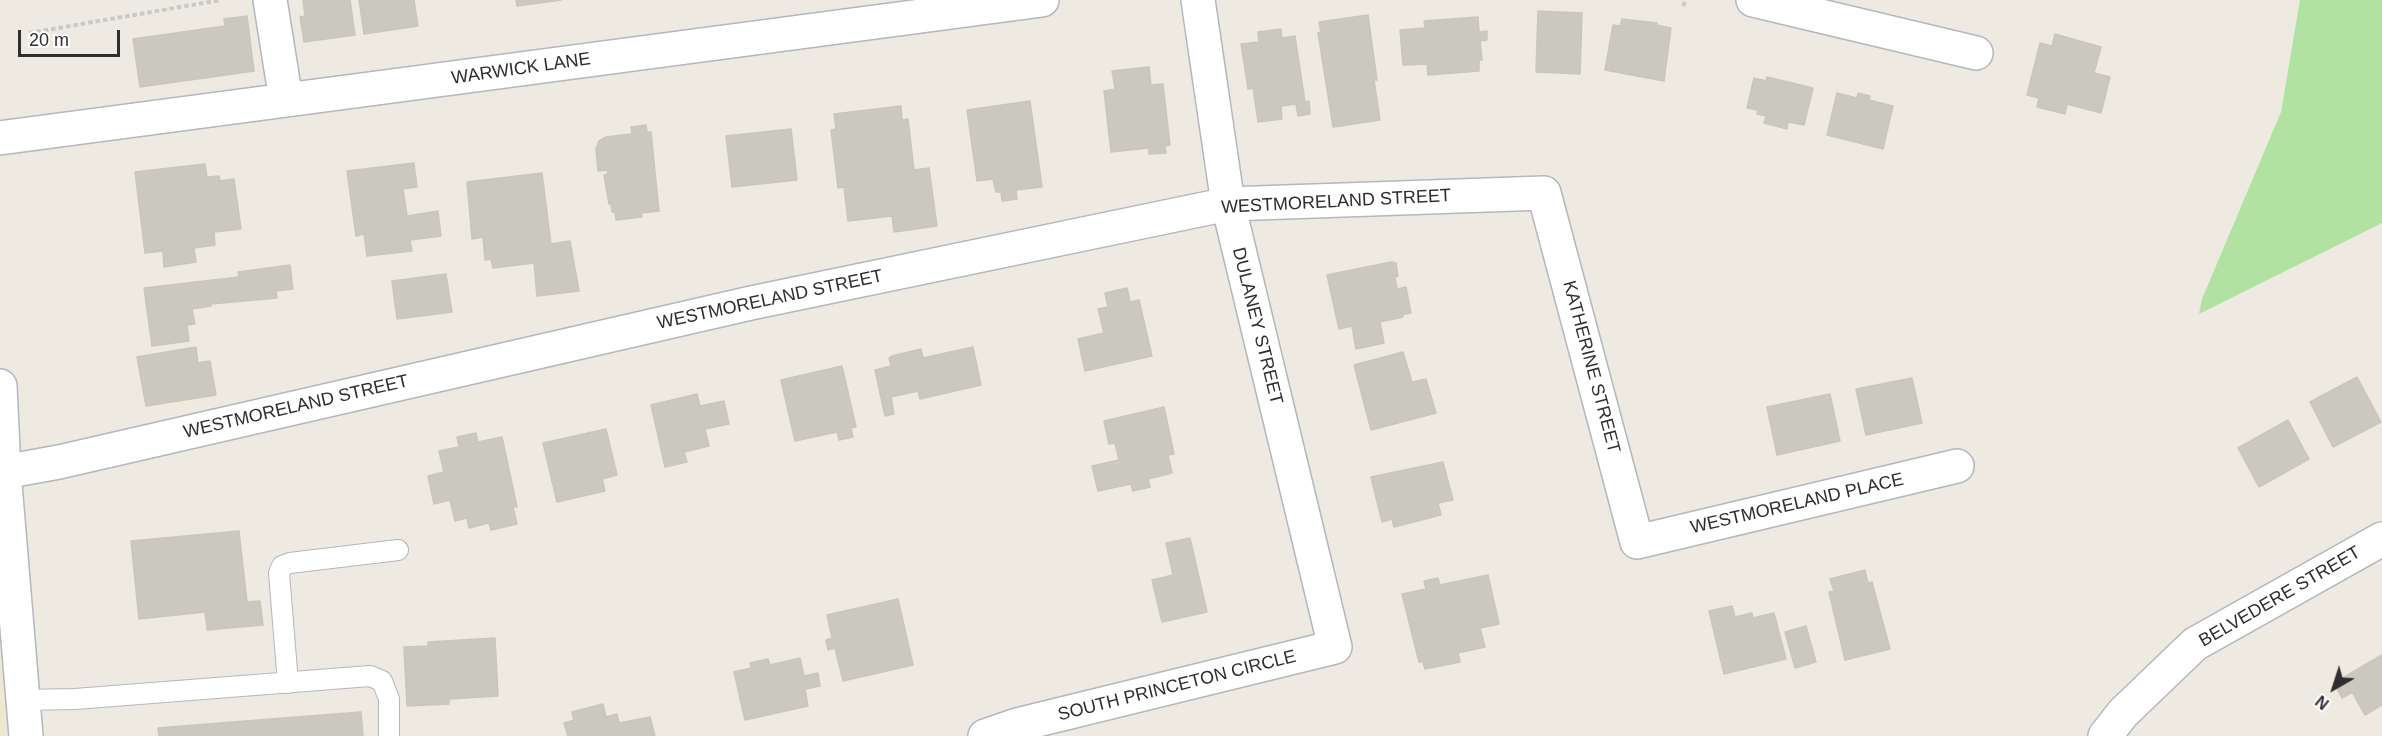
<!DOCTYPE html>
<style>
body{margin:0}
#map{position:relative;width:2382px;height:736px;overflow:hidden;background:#eeeae1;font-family:Helvetica,sans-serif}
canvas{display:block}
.north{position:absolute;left:2304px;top:658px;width:60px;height:60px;-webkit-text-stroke:4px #fff;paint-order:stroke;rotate:219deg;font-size:16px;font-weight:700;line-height:24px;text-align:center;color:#2e2e2e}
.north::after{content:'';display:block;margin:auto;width:21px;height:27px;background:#2e2e2e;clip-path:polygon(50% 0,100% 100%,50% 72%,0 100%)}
.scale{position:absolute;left:18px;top:30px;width:102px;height:27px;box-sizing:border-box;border:3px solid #2e2e2e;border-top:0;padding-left:8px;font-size:18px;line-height:21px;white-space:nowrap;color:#2e2e2e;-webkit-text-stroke:4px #fff;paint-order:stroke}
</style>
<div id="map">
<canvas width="2382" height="736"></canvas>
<div class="north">N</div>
<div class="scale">20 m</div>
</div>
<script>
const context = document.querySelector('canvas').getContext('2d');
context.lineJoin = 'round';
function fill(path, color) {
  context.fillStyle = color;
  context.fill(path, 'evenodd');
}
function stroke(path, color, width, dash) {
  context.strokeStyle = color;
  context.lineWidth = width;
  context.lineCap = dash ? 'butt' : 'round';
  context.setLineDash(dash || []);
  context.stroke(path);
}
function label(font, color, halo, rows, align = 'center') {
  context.font = font + ' Helvetica,sans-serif';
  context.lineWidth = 6;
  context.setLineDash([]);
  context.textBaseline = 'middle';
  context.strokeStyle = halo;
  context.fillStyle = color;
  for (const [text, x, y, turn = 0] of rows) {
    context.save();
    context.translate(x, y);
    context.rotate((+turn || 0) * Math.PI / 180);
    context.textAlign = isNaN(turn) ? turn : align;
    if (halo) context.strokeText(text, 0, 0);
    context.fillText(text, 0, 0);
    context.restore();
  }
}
const education = new Path2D(`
 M 0,494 L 26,736 L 0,736 Z`);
const green = new Path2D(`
 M 2300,0 L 2382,0 L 2382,223 L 2199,314 L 2202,299 L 2281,112 Z`);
const building = new Path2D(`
 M 303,0 L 350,0 L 355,35 L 304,42 L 300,17 L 305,16 Z
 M 359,0 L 414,0 L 418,26 L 364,34 Z
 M 516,0 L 561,0 L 517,6 Z
 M 1538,11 L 1582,13 L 1580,74 L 1536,72 Z
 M 1368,15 L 1377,80 L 1374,80 L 1380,120 L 1333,127 L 1318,33 L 1321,32 L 1319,22 Z
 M 247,16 L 254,71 L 140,87 L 133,39 L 225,26 L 224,19 Z
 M 1478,17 L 1479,32 L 1487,31 L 1487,40 L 1480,41 L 1482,60 L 1479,60 L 1479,71 L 1428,75 L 1427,64 L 1403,65 L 1400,30 L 1425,28 L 1424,21 Z
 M 1622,19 L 1657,23 L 1656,25 L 1671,28 L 1664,81 L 1605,70 L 1613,25 L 1620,26 Z
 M 1281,29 L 1282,38 L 1295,36 L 1305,102 L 1309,101 L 1310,114 L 1298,116 L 1296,104 L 1281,106 L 1282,119 L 1258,122 L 1253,88 L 1248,89 L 1241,44 L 1259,42 L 1258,32 Z
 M 2055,34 L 2101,47 L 2094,73 L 2110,77 L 2101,113 L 2067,104 L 2065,114 L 2037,107 L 2039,98 L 2027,95 L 2040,43 L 2052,46 Z
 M 1149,67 L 1151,85 L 1163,84 L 1170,145 L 1165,146 L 1166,153 L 1149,154 L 1149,148 L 1111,152 L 1104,91 L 1115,89 L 1112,71 Z
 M 1767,77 L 1813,88 L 1804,125 L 1788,122 L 1787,129 L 1764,123 L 1766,116 L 1757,114 L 1758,110 L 1747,108 L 1754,78 L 1766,81 Z
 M 1837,93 L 1857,98 L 1858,93 L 1870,96 L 1869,100 L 1893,106 L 1883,149 L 1827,135 Z
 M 1030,101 L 1042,187 L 1016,190 L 1017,199 L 1002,201 L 1001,192 L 996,192 L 993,179 L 977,181 L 967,110 Z
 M 901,106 L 902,120 L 908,119 L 914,170 L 929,168 L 937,226 L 894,232 L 892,216 L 848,221 L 844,187 L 838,188 L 831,130 L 836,129 L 834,114 Z
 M 646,125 L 647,132 L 651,132 L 659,211 L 641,213 L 642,217 L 616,220 L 615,212 L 612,212 L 611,204 L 609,204 L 604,175 L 608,174 L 607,170 L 598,171 L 596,149 L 599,141 L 606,137 L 632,134 L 631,127 Z
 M 791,129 L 797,180 L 732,187 L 726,136 Z
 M 414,163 L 417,187 L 403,189 L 407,216 L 438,211 L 441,236 L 410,240 L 412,251 L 367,256 L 364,234 L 356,236 L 347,171 Z
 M 205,164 L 207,177 L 219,176 L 220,181 L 234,179 L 241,229 L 214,232 L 215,245 L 194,248 L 196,262 L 164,267 L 163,251 L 145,253 L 135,172 Z
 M 542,173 L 551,244 L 570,241 L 579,291 L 537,296 L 534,263 L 493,268 L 491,259 L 485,260 L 483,237 L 472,239 L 467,182 Z
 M 1391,262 L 1396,263 L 1398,276 L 1395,277 L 1397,289 L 1406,287 L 1411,313 L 1402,315 L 1403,317 L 1380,322 L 1384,343 L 1356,349 L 1352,326 L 1339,329 L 1327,275 Z
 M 290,265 L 293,289 L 276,291 L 277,298 L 211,304 L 211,306 L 192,309 L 195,324 L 187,325 L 189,341 L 152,346 L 144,288 L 239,277 L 238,272 Z
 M 446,274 L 452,312 L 397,319 L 392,281 Z
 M 1127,288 L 1130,302 L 1139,300 L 1152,356 L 1085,371 L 1078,339 L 1104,333 L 1098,309 L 1108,307 L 1105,293 Z
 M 196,347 L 198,363 L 210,361 L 216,395 L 146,406 L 137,357 Z
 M 973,347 L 981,385 L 920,399 L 918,391 L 891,397 L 894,414 L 885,416 L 875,370 L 891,366 L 889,358 L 892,356 L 921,349 L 923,358 Z
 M 1403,352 L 1412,382 L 1426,379 L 1436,413 L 1371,430 L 1354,365 Z
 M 842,366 L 856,427 L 851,428 L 853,437 L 839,440 L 837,432 L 795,441 L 781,380 Z
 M 2357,377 L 2381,422 L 2333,447 L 2310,402 Z
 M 1912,378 L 1922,423 L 1866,435 L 1856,389 Z
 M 697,394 L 700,406 L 724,401 L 729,424 L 705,429 L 709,446 L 684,452 L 687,462 L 665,467 L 651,405 Z
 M 1830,394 L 1840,441 L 1777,455 L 1767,407 Z
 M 1164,407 L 1174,454 L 1168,455 L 1172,473 L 1148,479 L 1150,487 L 1133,491 L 1131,484 L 1098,491 L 1092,466 L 1119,460 L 1115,443 L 1109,444 L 1104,421 Z
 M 2288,420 L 2309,459 L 2259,487 L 2238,448 Z
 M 606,429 L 617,475 L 602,479 L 605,491 L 557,502 L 543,443 Z
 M 476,433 L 478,442 L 502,437 L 517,507 L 513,507 L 517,524 L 491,530 L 489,523 L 469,528 L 467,518 L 455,521 L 450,500 L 434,504 L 428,476 L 444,472 L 439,451 L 459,447 L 457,437 Z
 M 1443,462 L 1453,500 L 1438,503 L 1441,515 L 1394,527 L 1392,519 L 1382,522 L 1371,477 Z
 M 239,531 L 247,602 L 260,601 L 263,625 L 207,630 L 205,612 L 139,619 L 131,541 Z
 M 1190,538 L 1207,612 L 1162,622 L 1152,580 L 1173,575 L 1166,543 Z
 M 1865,570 L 1868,583 L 1872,582 L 1890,649 L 1845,660 L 1829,592 L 1834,591 L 1830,579 Z
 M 1488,575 L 1499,624 L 1480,628 L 1485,647 L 1458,653 L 1460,662 L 1425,669 L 1423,662 L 1419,662 L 1402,594 L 1426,589 L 1424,581 L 1438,578 L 1440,585 Z
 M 898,599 L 913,665 L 843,681 L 835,648 L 828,650 L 826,640 L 832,638 L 827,615 Z
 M 1732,606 L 1735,617 L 1752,613 L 1753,618 L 1774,613 L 1786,659 L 1724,674 L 1709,611 Z
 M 1806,626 L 1816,662 L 1795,668 L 1785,632 Z
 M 495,638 L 498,696 L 449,699 L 449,704 L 407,706 L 404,647 L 428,646 L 428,642 Z
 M 2382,655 L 2382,705 L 2365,715 L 2352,692 L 2342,698 L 2334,683 Z
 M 800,658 L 804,676 L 818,673 L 820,686 L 805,689 L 808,706 L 745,720 L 734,672 L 751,668 L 750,663 L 768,659 L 770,665 Z
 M 603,704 L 606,717 L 617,714 L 619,723 L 650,717 L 655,736 L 568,736 L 564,723 L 574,720 L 572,712 Z
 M 361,712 L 363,736 L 272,736 L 271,719 Z
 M 271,719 L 272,736 L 159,736 L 158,728 Z`);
const path = new Path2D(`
 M 1683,6 L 1686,0
 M 29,33 L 221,0`);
const lane = new Path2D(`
 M 288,683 L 279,573 L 282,566 L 290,563 L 398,550
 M 23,700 L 75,699 L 370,676 L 382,681 L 389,699 L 389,736`);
const street = new Path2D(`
 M 270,0 L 286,100
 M 1753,0 L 1976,53
 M 0,138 L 1042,0
 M 4,472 L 59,462 L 751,303 L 1228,204 L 1544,193 L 1637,542 L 1957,466
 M 985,736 L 1017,725 L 1335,647 L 1228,204 L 1198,0
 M 2105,736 L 2123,713 L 2195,644 L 2382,539`);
const secondary = new Path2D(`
 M 0,386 L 4,472 L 26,736`);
const streetNames = [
 ["WARWICK LANE",521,69,-8],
 ["WESTMORELAND STREET",1336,202,-3],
 ["WESTMORELAND STREET",770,300,-12],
 ["DULANEY STREET",1257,326,76],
 ["KATHERINE STREET",1591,367,75],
 ["WESTMORELAND STREET",296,407,-13],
 ["WESTMORELAND PLACE",1797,504,-13],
 ["BELVEDERE STREET",2280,597,-30],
 ["SOUTH PRINCETON CIRCLE",1177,686,-14]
];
fill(education, '#eee8d2');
fill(green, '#b1e2a1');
fill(building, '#cac8bf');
stroke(building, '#cac6bb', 1.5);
stroke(lane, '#b4b6c0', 22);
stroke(street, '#b4b6c0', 36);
stroke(secondary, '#b4b6c0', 36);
stroke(path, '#c9c9c9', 4, [4.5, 3]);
stroke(lane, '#fff', 20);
stroke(street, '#fff', 33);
stroke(secondary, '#fff', 33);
label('18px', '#2e2e2e', '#fff', streetNames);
</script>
